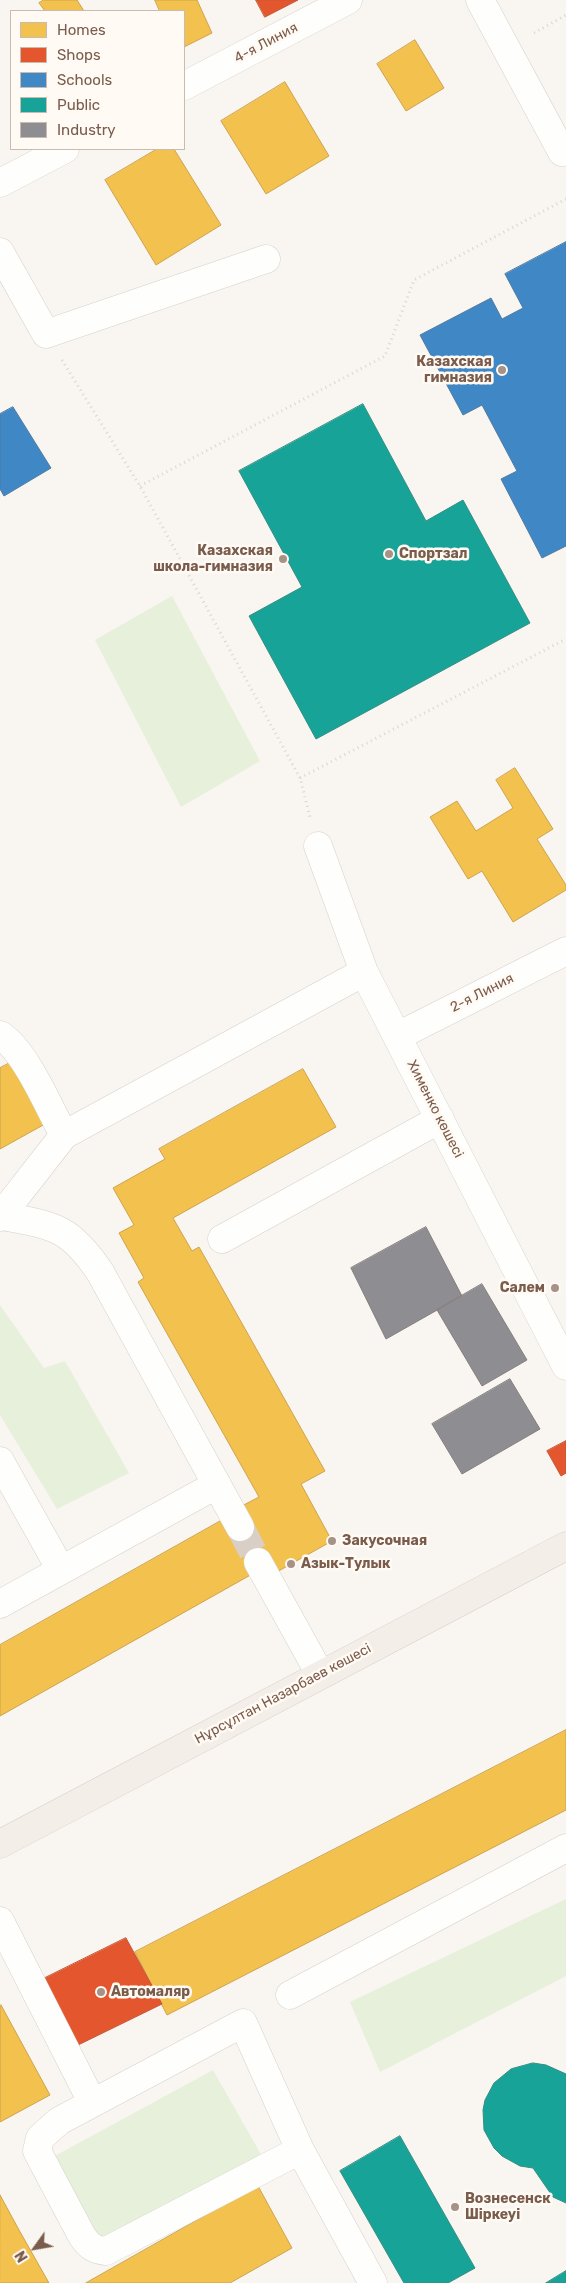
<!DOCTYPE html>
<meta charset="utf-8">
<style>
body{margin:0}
#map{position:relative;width:566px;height:2283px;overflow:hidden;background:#f9f5f0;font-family:Rubik,sans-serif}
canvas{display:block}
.legend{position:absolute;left:10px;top:10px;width:175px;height:140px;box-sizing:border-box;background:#fffaf3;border:1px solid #cabbb1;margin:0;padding:6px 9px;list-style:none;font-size:15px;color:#7a5c4d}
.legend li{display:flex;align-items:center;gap:10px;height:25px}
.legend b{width:25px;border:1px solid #cabbb1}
.north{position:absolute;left:10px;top:2223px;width:50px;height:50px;-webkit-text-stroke:4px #fffaf3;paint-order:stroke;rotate:238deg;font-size:14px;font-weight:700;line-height:20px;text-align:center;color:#7a5c4d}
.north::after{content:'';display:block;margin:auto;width:18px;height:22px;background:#7a5c4d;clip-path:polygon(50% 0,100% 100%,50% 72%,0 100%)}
</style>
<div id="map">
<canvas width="566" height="2283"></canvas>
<ul class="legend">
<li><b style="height:14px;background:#f2c14e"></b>Homes</li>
<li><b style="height:14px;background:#e4572e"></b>Shops</li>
<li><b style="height:14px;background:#3f88c5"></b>Schools</li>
<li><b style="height:14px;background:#17a398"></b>Public</li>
<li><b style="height:14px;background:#8d8d92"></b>Industry</li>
</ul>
<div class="north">N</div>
</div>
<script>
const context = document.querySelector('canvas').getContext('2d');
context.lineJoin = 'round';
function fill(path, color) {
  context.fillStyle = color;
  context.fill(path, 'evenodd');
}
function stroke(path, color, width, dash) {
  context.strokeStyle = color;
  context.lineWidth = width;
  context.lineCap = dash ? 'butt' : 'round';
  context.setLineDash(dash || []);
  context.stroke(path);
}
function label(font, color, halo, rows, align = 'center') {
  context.font = font + ' Rubik,sans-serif';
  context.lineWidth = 5;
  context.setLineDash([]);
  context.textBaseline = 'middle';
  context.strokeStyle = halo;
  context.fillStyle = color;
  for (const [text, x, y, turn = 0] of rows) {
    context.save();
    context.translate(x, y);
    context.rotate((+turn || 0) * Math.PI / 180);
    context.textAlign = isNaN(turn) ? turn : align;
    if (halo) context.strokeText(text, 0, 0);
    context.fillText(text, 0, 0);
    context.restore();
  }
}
const green = new Path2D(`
 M 172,596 L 260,761 L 181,807 L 95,640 Z
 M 0,1305 L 44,1368 L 65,1361 L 129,1473 L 57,1509 L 0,1415 Z
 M 566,1899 L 566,1976 L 380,2072 L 350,2002 Z
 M 213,2070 L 263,2158 L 99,2242 L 53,2157 Z`);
const homes = new Path2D(`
 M 44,0 L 77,0 L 84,11 L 45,11 L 39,3 Z
 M 155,0 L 197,0 L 212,33 L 184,47 L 184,11 L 160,11 Z
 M 415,40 L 444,88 L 406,111 L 377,64 Z
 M 285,82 L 329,156 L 266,194 L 221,121 Z
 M 157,149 L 174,149 L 221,225 L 156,265 L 105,180 Z
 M 515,768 L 553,829 L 537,839 L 566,885 L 566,890 L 513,922 L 482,871 L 468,879 L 430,817 L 457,801 L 476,831 L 513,808 L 496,780 Z
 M 10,1063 L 45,1124 L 0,1149 L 0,1068 Z
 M 303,1069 L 336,1127 L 173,1218 L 192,1251 L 199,1247 L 325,1471 L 301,1484 L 332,1541 L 275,1573 L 238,1508 L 259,1497 L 138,1282 L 144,1278 L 119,1233 L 134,1225 L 113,1188 L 165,1159 L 159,1149 Z
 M 224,1519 L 246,1523 L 265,1557 L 254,1573 L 0,1716 L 0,1645 Z
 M 566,1730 L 566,1810 L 167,2015 L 135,1952 Z
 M 1,2005 L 50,2095 L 0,2122 L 0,2006 Z
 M 258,2186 L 292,2248 L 230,2283 L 86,2283 Z
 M 0,2195 L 19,2230 L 49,2283 L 0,2283 Z`);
const shops = new Path2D(`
 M 256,0 L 298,0 L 265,17 Z
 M 566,1441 L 566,1473 L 561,1476 L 547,1451 Z
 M 126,1938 L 162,2004 L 74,2047 L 41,1980 Z`);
const schools = new Path2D(`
 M 566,242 L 566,546 L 542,558 L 501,479 L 517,471 L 482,405 L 463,415 L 420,335 L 491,298 L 502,319 L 523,308 L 505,274 Z
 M 13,407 L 51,468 L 4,496 L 0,489 L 0,414 Z`);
const public = new Path2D(`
 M 363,404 L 426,521 L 463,500 L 530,623 L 316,739 L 249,616 L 302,587 L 239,471 Z
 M 533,2063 L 546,2065 L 566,2074 L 566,2203 L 553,2197 L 533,2168 L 520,2166 L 502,2156 L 494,2148 L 484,2130 L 483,2110 L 485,2100 L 494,2083 L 511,2069 Z
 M 400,2136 L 475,2268 L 448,2283 L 404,2283 L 340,2171 Z
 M 566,2271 L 566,2283 L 546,2283 Z`);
const industry = new Path2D(`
 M 426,1227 L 462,1296 L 386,1339 L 351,1268 Z
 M 482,1284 L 527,1360 L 482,1386 L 437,1310 Z
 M 510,1379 L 540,1429 L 462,1474 L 432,1424 Z`);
const minorTunnel = new Path2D(`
 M 240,1527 L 258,1562`);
const path = new Path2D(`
 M 534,33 L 566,15
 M 62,360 L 140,486 L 300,778 L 310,817
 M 140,486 L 385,356 L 414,280 L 566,199
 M 300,778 L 566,639`);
const minor = new Path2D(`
 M 480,0 L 562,152
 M 184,86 L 348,0
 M 0,183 L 65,149
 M 0,252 L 46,334 L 266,259
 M 318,846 L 364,972 L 566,1366
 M 0,1035 C 26,1051 49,1108 64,1135
 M 398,1036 L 566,951
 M 2,1216 C 54,1226 69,1226 100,1272 L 240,1527
 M 0,1217 L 64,1135 L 364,972
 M 222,1239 L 440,1119
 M 0,1461 L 61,1570
 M 258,1562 L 320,1674
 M 0,1604 L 216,1485
 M 0,1921 L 92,2102
 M 290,1995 L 566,1848
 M 300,2150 L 106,2251 C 94,2250 89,2246 82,2236 L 37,2151 L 40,2138 L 59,2121 L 243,2023 L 300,2150 L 373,2283`);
const major = new Path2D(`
 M 0,1844 L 566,1546`);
const markers = [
 [502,370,5,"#a69286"],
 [389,554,5,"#a69286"],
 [283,559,5,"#a69286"],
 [555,1288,5,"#a69286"],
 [332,1541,5,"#a69286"],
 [291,1564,5,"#a69286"],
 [101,1992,5,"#a69286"],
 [455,2207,5,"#a69286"]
];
const streetNames = [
 ["4-я Линия",266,43,-28],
 ["2-я Линия",482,993,-27],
 ["Хименко көшесі",435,1109,63],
 ["Нұрсұлтан Назарбаев көшесі",283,1694,-28]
];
const poiNames = [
 ["Казахская",492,362,"right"],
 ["гимназия",492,378,"right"],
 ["Казахская",273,551,"right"],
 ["школа-гимназия",273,567,"right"],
 ["Спортзал",399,554],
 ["Салем",545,1288,"right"],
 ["Закусочная",342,1541],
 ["Азык-Тулык",301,1564],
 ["Автомаляр",111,1992],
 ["Вознесенск",465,2199],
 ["Шіркеуі",465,2215]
];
fill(green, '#e7f0db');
fill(homes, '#f2c14e');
stroke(homes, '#cea34e', 1);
fill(shops, '#e4572e');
stroke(shops, '#c45837', 1);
fill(schools, '#3f88c5');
stroke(schools, '#517ba1', 1);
fill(public, '#17a398');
stroke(public, '#358e82', 1);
fill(industry, '#8d8d92');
stroke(industry, '#877e7d', 1);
stroke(minorTunnel, '#d9cfc7', 28, [28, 14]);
stroke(minor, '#d7d1cb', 29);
stroke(major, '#dad1cc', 29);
stroke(path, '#dcd5d0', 3, [1, 4]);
stroke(minor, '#fefefd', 28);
stroke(major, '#f3eee8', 28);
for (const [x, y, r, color] of markers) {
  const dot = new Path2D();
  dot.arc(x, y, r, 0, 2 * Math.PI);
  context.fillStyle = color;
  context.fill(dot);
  stroke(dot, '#fffaf3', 2);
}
label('14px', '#7a5c4d', '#fffaf3', streetNames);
label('bold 14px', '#7a5c4d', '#fffaf3', poiNames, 'left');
</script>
